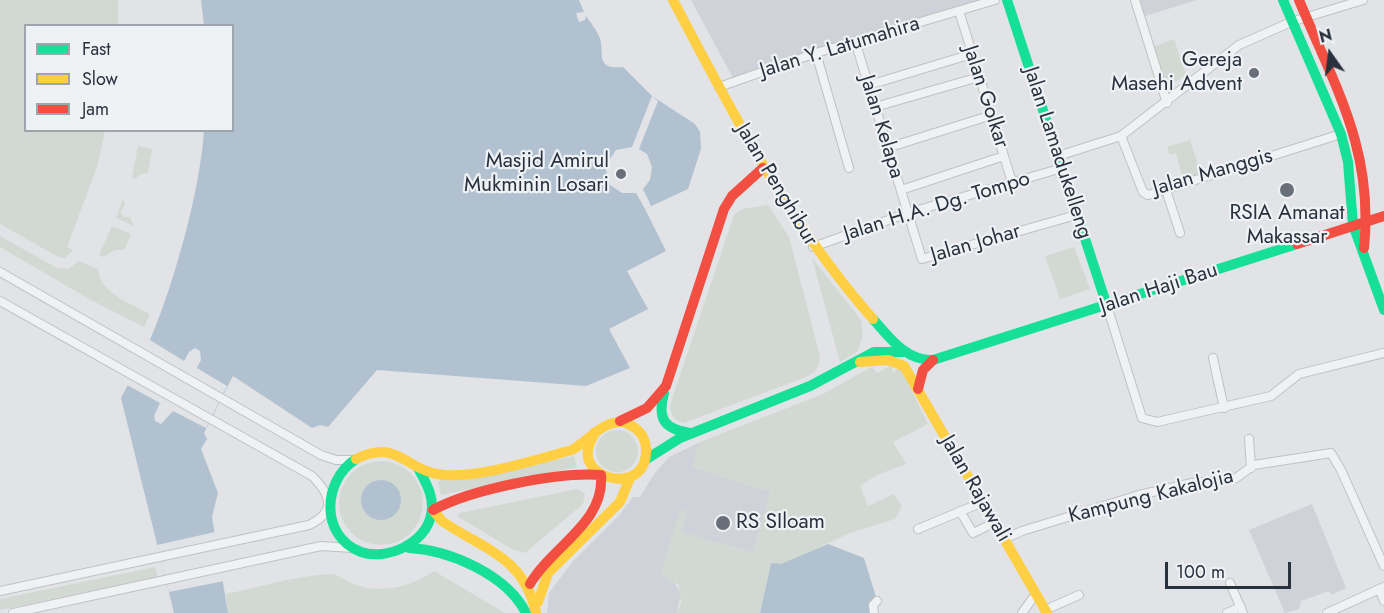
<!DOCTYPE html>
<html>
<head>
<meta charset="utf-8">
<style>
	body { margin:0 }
	#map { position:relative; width:1384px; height:613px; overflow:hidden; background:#e1e3e6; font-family:Jost,sans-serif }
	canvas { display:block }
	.legend { position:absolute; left:24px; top:24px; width:210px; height:108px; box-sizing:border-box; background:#eef2f5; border:2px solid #9fa5ac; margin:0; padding:8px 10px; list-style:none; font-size:18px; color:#29313e }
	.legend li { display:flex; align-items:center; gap:12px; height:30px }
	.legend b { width:30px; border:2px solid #9fa5ac }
	.north { position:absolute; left:1300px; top:24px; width:60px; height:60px; -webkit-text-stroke:4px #eef2f5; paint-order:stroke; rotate:346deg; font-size:16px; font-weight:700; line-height:24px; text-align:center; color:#29313e }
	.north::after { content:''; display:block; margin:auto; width:21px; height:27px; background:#29313e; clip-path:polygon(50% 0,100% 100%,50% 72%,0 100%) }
	.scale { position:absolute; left:1165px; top:562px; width:126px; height:27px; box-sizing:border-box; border:3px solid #29313e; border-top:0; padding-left:8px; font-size:18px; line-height:21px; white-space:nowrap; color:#29313e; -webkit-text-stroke:4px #eef2f5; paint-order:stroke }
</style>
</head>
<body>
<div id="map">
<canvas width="1384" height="613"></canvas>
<ul class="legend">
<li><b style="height:8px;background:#16e098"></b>Fast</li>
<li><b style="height:8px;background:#ffcf43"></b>Slow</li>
<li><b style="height:8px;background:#f24e42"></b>Jam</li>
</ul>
<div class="north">N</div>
<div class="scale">100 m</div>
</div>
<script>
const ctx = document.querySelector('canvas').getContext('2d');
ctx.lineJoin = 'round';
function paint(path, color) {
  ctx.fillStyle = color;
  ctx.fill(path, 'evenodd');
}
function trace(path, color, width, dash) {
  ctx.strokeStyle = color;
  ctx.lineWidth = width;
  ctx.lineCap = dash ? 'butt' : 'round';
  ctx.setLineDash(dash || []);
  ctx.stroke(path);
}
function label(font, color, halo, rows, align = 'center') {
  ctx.font = font + ' Jost,sans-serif';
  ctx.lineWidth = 4.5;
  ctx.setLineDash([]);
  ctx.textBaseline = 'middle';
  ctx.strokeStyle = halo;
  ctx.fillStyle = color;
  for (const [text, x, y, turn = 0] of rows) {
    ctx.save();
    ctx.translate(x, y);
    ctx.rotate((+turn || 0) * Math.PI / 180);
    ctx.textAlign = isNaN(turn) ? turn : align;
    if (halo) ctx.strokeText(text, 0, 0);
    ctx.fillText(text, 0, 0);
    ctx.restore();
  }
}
const built = new Path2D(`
	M691,0h292l-250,78z
	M1140,0h57l-52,16z
	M700,442l-7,25 78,25 -18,61 -73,-21 6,-20 -6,-2 -6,72 7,10 -4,21h-130l2,-20 24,-32 48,-48 12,-16h7l14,-23 15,-17z
	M1312,504l34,84 -15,7 -2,-4 -28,10 -2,8 -14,4 -36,-83z`);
const green = new Path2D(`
	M0,0h118v25l-92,1v104l79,1 -8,36 -30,80 6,3 -8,8 -7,-1 -58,-33z
	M1174,39l12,35 -18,13 -15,-40z
	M1190,140l11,34 -18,6 -7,-27 -6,2 -3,-8z
	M138,146l14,3 -4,24 -8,1 -5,5 -3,-1z
	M123,199l2,6 -5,7 4,5h6l4,9 -18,-8z
	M768,205l21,32 31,119c0,10 -4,17 -14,21l-122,46c-10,-2 -13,-8 -14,-18l64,-190 8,-6z
	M112,226l19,8 -7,16h-9l-12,7 -4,-2z
	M0,236l57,32 11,1 11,-8 19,8c2,25 33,34 52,45l-6,13 -55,-28 -89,-52z
	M1074,247l16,42 -30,10 -15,-43z
	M812,258l49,62 2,15 -6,17 -17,10z
	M891,365l2,8 7,-6 28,57 -35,18 13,22 -29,11 -17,11 8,20 26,-12 8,12 -7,13 -45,14 -69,32 -10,-2 -11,50h-83l4,-10 -2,-18 -19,-10 20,-65 7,2 -6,20 72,21 18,-61 -79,-25 8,-25 123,-48 49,-27 5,6z
	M596 451a21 21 0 1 1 42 0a21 21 0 1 1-42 0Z
	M574,456l3,11 -136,28 -3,-13 3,-2 52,-7z
	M339 503a42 42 0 1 1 84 0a42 42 0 1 1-84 0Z
	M577,489l8,5 -2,10 -58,49 -13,-4 -55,-33 3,-3z
	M155,567l3,10 -158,33v-11z
	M434,571l71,42h-277l-2,-19c34,-7 69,-18 104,-20 8,0 14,6 21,9 28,12 60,4 83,-12z`);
const water = new Path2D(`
	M201,0h378l5,12 -8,1 3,9 6,-2 1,-4c4,6 10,13 13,20 7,16 -6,34 24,31l29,29 43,28 5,8 1,17 -13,40 -43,20 21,42 -39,20 21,38 -39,20 21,39 -44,18 -209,-16 -49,57 -8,-2 -8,3 -79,-52 -29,57 3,6 -6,10 17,44 -6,24 16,96h-54l-53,-215c10,-19 21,-38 29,-58 24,-56 50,-149 54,-209l28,-1v-104l-28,-1z
	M361 500a20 20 0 1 1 40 0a20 20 0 1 1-40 0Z
	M828,544l36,14 12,39 -4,8 1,8h-113l11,-50 10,1z`);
const pier = new Path2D(`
	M652,96l6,5 -19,48 8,5 5,13 -2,13 -7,9 8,17 -6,3 -9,-16h-14l-12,-8 -5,-19 11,-16 16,-3z
	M150,340l34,21 5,-9 6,-4 5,3 1,9 -4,8 30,18 -21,42 -33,-17 -12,13 -6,-3 -1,-5 6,-13 -33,-18z
	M215,532l9,49 -55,11 -12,-47z`);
const street = new Path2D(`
	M1135,0l32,103
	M959,11l53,171
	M855,41l67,218 154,-44
	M816,53l33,115
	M869,85l103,-31
	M719,87l97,-34 179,-53
	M875,107l104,-30
	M1121,136l22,56 5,3 193,-61
	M887,148l105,-33
	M1058,156l63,-20 118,-91 52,-23 72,-22
	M901,190l103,-34
	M1166,190l14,43
	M813,247l95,-34 154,-45
	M0,272l321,183 15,5h16
	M0,301l312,175c20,20 24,36 -3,49l-309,66
	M1107,306l35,112 15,4 114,-26 28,-22 85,-21
	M1213,358l11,50
	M1249,439l2,29
	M960,511l13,22 21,-10
	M918,529l65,-27
	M1004,539l18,-8 117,-36 53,-12 44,-5 18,-13 77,-12 10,17 43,96
	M1230,583l13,30
	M1379,589l5,12
	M1045,610l34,-15
	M13,613l308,-67 31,2
	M874,613l-1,-8 4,-4
	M1022,613l13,-18
	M1227,613l14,-6
	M1327,613l57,-26`);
const fast = new Path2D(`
	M1007,0l100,306
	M1283,0l58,134 7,28 5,63 31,85
	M873,319c17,19 33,42 60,41l364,-116
	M664,393c-7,26 0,36 26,40
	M356,459c-33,21 -37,77 5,93 26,9 65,-9 70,-37 4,-18 -5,-32 -13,-47
	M645,460l35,-22 130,-52 64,-34h30
	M409,548c41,2 98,27 117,65`);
const slow = new Path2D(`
	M673,0c59,112 116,224 200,319
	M860,362l28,-2 16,6 143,247
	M356,459c42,-20 47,9 81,15 35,7 100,-15 135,-24 18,-10 29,-29 51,-28 12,4 22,12 23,26 3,47 -64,34 -58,1 1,-5 5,-12 7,-17
	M433,510l9,11c42,29 81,35 94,91
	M538,602l10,-29 72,-71 10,-24`);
const jam = new Path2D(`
	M1299,0c36,87 75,150 65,248
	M1297,244l87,-28
	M918,389l5,-19 10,-10
	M620,421l27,-13 19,-22 58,-177 8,-13 31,-28
	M433,510c39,-21 124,-38 168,-35 4,48 -49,71 -71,109`);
const markers = [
	[1254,73,6,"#696f79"],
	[621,174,6,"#696f79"],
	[1287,190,8,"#696f79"],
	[723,523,8,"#696f79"]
];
const streetNames = [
	["Jalan Y. Latumahira",840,48,-17],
	["Jalan Golkar",985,97,72],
	["Jalan Kelapa",881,127,73],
	["Jalan Lamadukelleng",1057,153,72],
	["Jalan Manggis",1213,173,-16],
	["Jalan Penghibur",776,185,59],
	["Jalan H.A. Dg. Tompo",937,207,-17],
	["Jalan Johar",976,244,-16],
	["Jalan Haji Bau",1159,289,-18],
	["Jalan Rajawali",975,489,60],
	["Kampung Kakalojia",1151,497,-14]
];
const poiNames = [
	["Gereja",1242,61],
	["Masehi Advent",1242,85],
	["Masjid Amirul",609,162],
	["Mukminin Losari",609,186],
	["RSIA Amanat",1287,214,"center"],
	["Makassar",1287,238,"center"],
	["RS SIloam",736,523,"left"]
];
paint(built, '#cfd3d9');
paint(green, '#d2d9d2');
paint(water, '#b1c1d0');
paint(pier, '#e1e3e6');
trace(street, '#bfc1c4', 10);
trace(street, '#f0f1f3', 8);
trace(fast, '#16e098', 10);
trace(slow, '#ffcf43', 10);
trace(jam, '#f24e42', 10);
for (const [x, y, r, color] of markers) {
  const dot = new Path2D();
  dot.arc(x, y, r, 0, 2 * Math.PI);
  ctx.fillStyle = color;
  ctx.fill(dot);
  trace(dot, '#eef2f5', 2);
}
label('21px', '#29313e', '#eef2f5', streetNames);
label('21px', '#29313e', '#eef2f5', poiNames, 'right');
</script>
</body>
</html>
